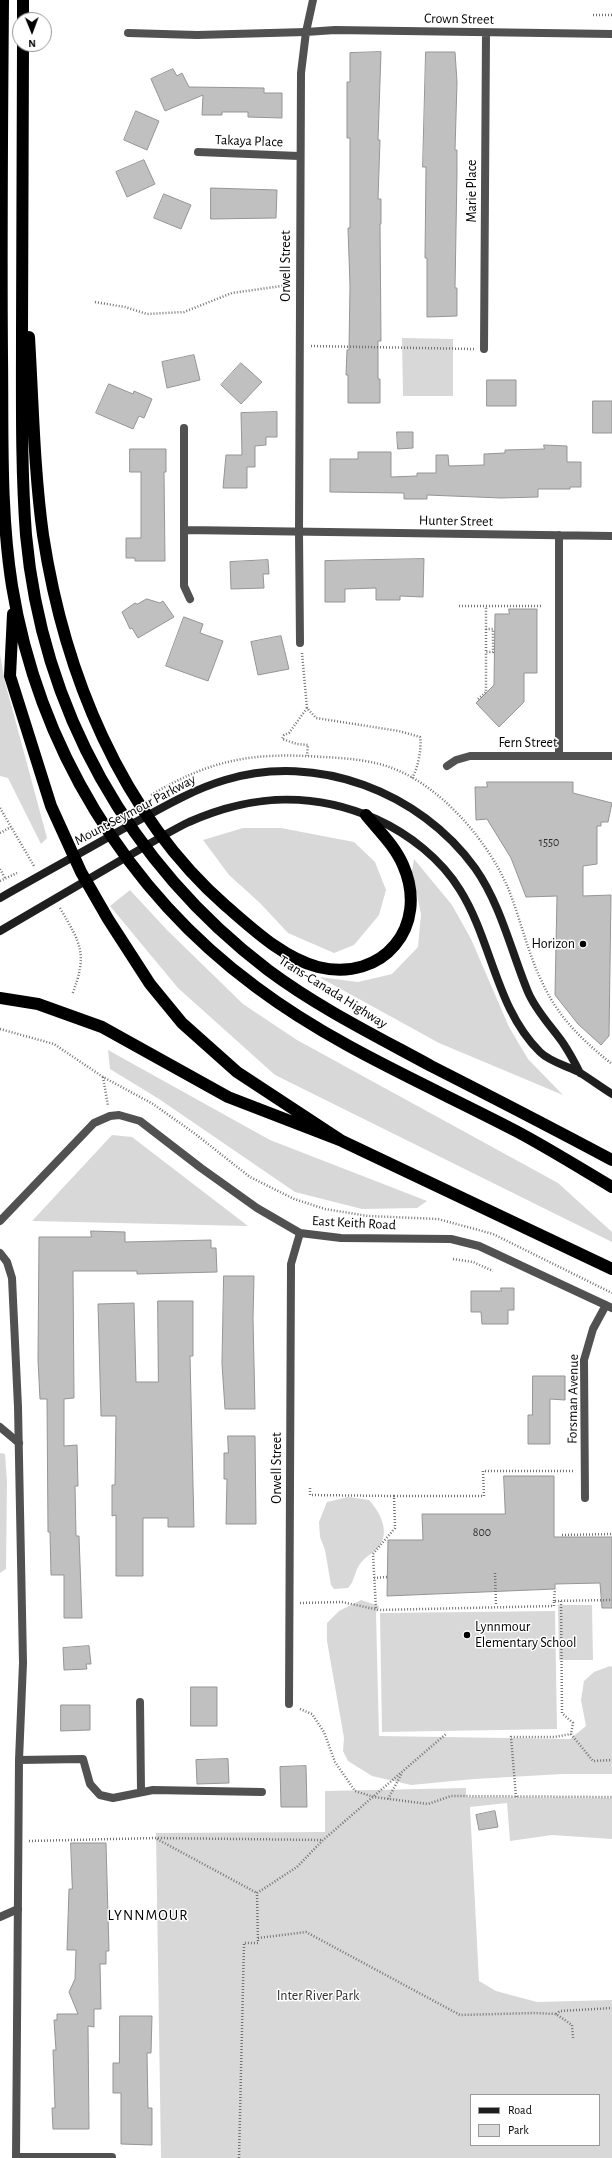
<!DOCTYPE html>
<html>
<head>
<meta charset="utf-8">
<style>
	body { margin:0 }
	#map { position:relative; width:612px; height:2158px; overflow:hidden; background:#fff; font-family:"Alegreya Sans",sans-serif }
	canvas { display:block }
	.legend { position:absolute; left:470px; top:2094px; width:130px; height:52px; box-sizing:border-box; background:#fff; border:1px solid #999; margin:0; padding:5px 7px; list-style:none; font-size:12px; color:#000 }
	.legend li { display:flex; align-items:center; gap:8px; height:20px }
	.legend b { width:20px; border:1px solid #999 }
	.north { position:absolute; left:12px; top:12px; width:40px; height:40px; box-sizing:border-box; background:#fff; border:1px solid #999; border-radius:50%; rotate:179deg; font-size:11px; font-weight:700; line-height:16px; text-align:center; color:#000 }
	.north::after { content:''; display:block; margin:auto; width:14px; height:18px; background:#000; clip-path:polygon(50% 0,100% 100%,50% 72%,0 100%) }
</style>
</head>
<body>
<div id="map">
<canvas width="612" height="2158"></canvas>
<ul class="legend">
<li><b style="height:5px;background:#1e1e1e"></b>Road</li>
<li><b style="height:11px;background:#d8d8d8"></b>Park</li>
</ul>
<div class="north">N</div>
</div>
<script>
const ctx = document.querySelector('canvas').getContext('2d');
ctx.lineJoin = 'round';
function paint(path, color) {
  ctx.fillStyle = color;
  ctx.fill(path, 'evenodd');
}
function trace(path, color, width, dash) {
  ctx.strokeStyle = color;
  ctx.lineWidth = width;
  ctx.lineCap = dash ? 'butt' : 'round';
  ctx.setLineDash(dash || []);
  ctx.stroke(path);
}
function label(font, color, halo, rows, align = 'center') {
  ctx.font = font + ' "Alegreya Sans",sans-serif';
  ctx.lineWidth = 3;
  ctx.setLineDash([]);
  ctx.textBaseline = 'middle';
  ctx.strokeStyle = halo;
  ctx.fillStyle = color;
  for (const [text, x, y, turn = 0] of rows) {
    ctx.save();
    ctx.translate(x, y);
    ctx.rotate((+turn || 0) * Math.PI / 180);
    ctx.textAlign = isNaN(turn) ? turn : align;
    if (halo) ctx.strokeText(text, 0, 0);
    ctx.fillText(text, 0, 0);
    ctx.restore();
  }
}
const green = new Path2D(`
	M402,338l51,1v57h-50z
	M0,654l5,28 42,156 -6,6 -33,-66 -8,-2z
	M243,828h38l73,14 21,20 11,28 -7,25 -25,30 -20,8 -46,-20 -28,-30 -31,-28 -26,-35z
	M414,859l38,46 19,34 38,88 19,32 35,36 -124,-52 -120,-66 39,5 34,-8 26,-27 3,-33 -9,-43z
	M130,890l37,40 76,74 54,36 261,143 54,49v10l-337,-167 -97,-87 -68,-82z
	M108,1050l162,90 157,61 -10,7 -55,1 -67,-17 -136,-93 -49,-30z
	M112,1135l20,2 116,89 -216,-5z
	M0,1453l5,1 2,28 -1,87 -6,4z
	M348,1497l21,3c10,11 21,30 11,45 -4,7 -15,11 -20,19 -6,8 -5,17 -12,24l-14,1 -3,-4 -6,-35 -5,-13 -1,-15 8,-20z
	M361,1600l18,6 -3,7 3,123 191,3 16,-13 -5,-26 3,-19 10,-9 16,-6 2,1v107h-49l-89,5 -63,6 -39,-9 -24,-15 -5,-10 1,-13 -17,-97v-18l12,-12z
	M558,1605h34l1,55h-34z
	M555,1611l2,118 -175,3 -2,-119z
	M466,1788v9l146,1v41l-60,-4 -42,6 -3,-38 -37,4 9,174 17,10 41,11 75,-2v158h-451l-5,-325 169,-1v-41zM471,2095h128v50h-128z`);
const building = new Path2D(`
	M381,52l-3,88h2l-2,59h3v25h-1l1,117h-3v38h2v24h-32v-28h-2l1,-25h2l1,-64 -2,-58h2v-90h-3v-56h3v-29z
	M426,52h29l2,30 -2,68h2v22l-2,116h2v28l-30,1v-59h-2l1,-91h-3z
	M173,69l4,7 5,-3 7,14 75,1v5h18v25l-34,-1v-5h-26v3h-20l1,-20 -38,16 -14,-32z
	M136,111l23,10 -12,29 -23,-10z
	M144,160l11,24 -28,13 -11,-25z
	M211,188l66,2 -1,28 -65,1z
	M164,194l27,11 -10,24 -27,-11z
	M194,355l6,25 -33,8 -5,-26z
	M241,363l21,19 -21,22 -20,-19z
	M487,380h29v26h-29z
	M109,384l24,10 1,-3 18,8 -8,19 -5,-2 -6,13 -37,-16z
	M593,401h19v32h-19z
	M277,412v25h-11v8l-11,1v21h-8v21h-24l3,-33h16l-1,-42z
	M397,432h16v16l-15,1z
	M544,445l23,1v16h14v25h-11v2h-32v8l-37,1 -74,-3v4h-23v-6l-74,-1v-33h28v-7h33v25l26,-1v-3h19v-18h12l1,11 35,-1v-11l21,-1v-3l39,-1z
	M130,449h36v23h-2l1,89h-30v-3h-9v-20h15v-66h-11z
	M424,559l-1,38 -23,-1v4h-24v-12l-31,1v13h-20v-41z
	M268,560l1,14h-6l1,14 -33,1 -1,-27z
	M147,599l13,4 3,-2 11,16 -36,21 -6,-10 -2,1 -8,-17 13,-9 2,1z
	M509,609h28v64h-13v29l-25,25 -23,-24 18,-18 1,-71h14z
	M184,617l19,7 -3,9 23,8 -15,40 -42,-15z
	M281,636l8,33 -31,6 -7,-33z
	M487,782h86v11l39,10 -4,19h-7v4h-4v38l-14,2v30l28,-1 -2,141 -8,9 -23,-21 -23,-29 2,-99 -31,1 -15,-39 -24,-39 -11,1 -1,-33h12z
	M91,1231l34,1v10l86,-2v8h5l1,24 -80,2v-3h-64l1,127 -10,1v47l13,-1 1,41h-3l1,50h3l3,82h-18v-43h-13l-1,-43h-2l-1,-133h-7l-2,-39 1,-123h52z
	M224,1276h30l-1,42 2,91h-30l-3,-45z
	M501,1288h13v22h-6v14h-26l-1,-12h-10v-21h30z
	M158,1301h35v55h-3l4,171h-26v-9h-25v58h-27v-61l-4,1v-31h3l1,-69h-15l-3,-112 36,-1 2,79h22z
	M533,1376h32v24l-15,-1v45h-22v-29h4z
	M228,1436h27l1,88h-30l1,-45h-3v-26h4z
	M504,1476h50v61h58v71h-10l-2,-25 -45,1v5l-168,7 1,-56h35l-1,-26h83z
	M89,1646l2,18h-5l1,5 -23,1 -1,-22z
	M191,1687h26v39h-26z
	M61,1705h29v25l-29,1z
	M228,1759l1,24 -32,1 -1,-24z
	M306,1766l1,41h-26l-1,-40z
	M495,1811l3,16 -19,3 -3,-15z
	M71,1843h35l3,108h-3v13h-6l1,45h-7v18l-6,-1 1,103h-36l-1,-21h3l-2,-58h3l-2,-30h3v-6h21l-9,-22 6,-13 1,-29h-9l2,-61h3z
	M120,2016h32l-1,37h-4l1,55h4v37l-31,-1v-51h-8v-30h6z`);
const path = new Path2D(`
	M593,15h19
	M95,302l30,5 22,7 37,-2 48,-19 57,-8
	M311,346l163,3
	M459,606h84
	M486,629v23
	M302,653l5,55 9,10 83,13 21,6c2,10 -2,32 -8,41
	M478,699l8,-7v-40h7v-23h-7v-23
	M307,708l-18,25 -5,2 -2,4 15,5 11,1 -1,11
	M151,795c61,-36 102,-43 172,-38 22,1 48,3 69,11 49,18 96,73 116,120 13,32 20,67 36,98 15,32 40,56 68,78
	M0,808l34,58
	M0,833l11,-6
	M81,837l11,-7
	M0,869l5,9
	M0,881l17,-8
	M60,908c21,36 28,46 12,87
	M0,1029l54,15 49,33 50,27 41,29 56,44 44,22 31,10 43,7 70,3 55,15 119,59
	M103,1077l5,29
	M453,1259l20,3 20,9
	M310,1488v7l84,1 1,32 -22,26 3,55
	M394,1496h90l-1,-25h90
	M562,1535l50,-1
	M495,1573l1,33
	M374,1578l13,-1
	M554,1601l1,-12
	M561,1601l1,112 11,10 -2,11 22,27 19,-1
	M300,1603l42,-1 37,8 175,-4v-5l58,-1
	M300,1709l12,5 12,18 11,30 20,29 19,6 54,7 23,-8 161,1
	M516,1797l-5,-60h43l17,-3
	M388,1799l14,-26
	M157,1839l100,54
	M29,1841l127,-3 167,2
	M258,1938l48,-6 154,83 75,-2 21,1 16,11 1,13
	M556,2014l4,-3 52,-3
	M239,2158l5,-215h14l-1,-50 40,-26 26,-27 124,-107`);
const lane = new Path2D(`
	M128,33l69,2 109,-3
	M299,532l1,111
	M0,1427l19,16
	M0,1917l18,-8
	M16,2157h96`);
const street = new Path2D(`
	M306,32l29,-2 277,4
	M198,152l101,4
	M484,349l2,-316
	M184,428v158l6,13
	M185,530l427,6
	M299,532l2,-459 5,-41 7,-32
	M559,755v-220
	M447,766l9,-6 14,-4h142
	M0,1221l94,-98 16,-7 9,-1 21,6 61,47 56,40 43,25 41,5 110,1 28,7 133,62
	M0,1253l7,9 5,16 6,129 5,256 -4,97 -3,398
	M585,1498l-1,-138 9,-31 13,-24
	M140,1702l1,89
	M289,1704l2,-440 9,-31
	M19,1760l64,-1 7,25 10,11 13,3 40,-8 109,2`);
const secondary = new Path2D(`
	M0,898c40,-23 81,-45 121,-68 34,-18 67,-39 104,-50 92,-28 195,12 250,88 26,37 36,83 53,124 8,19 23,34 35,51 6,9 12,20 17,30
	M0,931c41,-24 82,-48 123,-72 22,-12 43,-26 66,-37 63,-28 124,-31 187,-3 33,15 65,40 84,71 32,51 36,119 80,162 10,10 27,14 39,20 11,7 22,15 33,22`);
const highway = new Path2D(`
	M3,0c-1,119 -2,237 -1,356 1,76 -2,154 10,230 26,160 114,305 244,401 80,60 172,98 260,144 32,17 64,37 96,56
	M23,20v-20
	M23,44c-1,96 -1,192 -1,288 0,68 -1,136 4,203 16,175 103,329 242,435 51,38 108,66 163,96 61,31 121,62 181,94
	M29,337c4,66 5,133 14,198 21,137 77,278 183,371 27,23 57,52 92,61 65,16 112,-41 85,-102 -8,-19 -24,-34 -37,-50
	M13,614l-3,62 41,130 30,66 27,47 42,65 32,39 55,49 105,69
	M0,998l38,6 64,23 126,70 114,44 270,128`);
const markers = [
	[583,944,4,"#000"],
	[467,1635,4,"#000"]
];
const numberNames = [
	["1550",549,842],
	["800",482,1532]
];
const streetNames = [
	["Crown Street",459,19,1],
	["Takaya Place",249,141,2],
	["Marie Place",472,191,-90],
	["Orwell Street",286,266,-90],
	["Hunter Street",456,521,1],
	["Fern Street",528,743],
	["Mount Seymour Parkway",135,810,-28],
	["Trans-Canada Highway",333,992,32],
	["East Keith Road",354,1223,3],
	["Forsman Avenue",573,1399,-89],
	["Orwell Street",277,1468,-90]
];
const poiNames = [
	["Horizon",575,944],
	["Lynnmour",475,1627,"left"],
	["Elementary School",475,1643,"left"]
];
const parkNames = [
	["Inter River Park",318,1996]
];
const neighbourhoodNames = [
	["LYNNMOUR",148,1915]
];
paint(green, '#d8d8d8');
paint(building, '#c0c0c0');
trace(building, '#959595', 1);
trace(path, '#737373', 2.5, [1, 2]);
trace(lane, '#515151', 8);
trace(street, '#515151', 8);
trace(secondary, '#1e1e1e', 8);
trace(highway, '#000', 12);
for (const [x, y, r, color] of markers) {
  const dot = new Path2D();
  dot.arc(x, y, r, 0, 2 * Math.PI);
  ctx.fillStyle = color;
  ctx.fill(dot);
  trace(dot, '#fff', 1.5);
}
label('12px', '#303030', null, numberNames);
label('14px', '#000', '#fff', streetNames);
label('14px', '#000', '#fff', poiNames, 'right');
label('14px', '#2f2f2f', '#fff', parkNames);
ctx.letterSpacing = '1px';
label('15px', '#000', '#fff', neighbourhoodNames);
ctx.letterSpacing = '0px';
</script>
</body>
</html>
